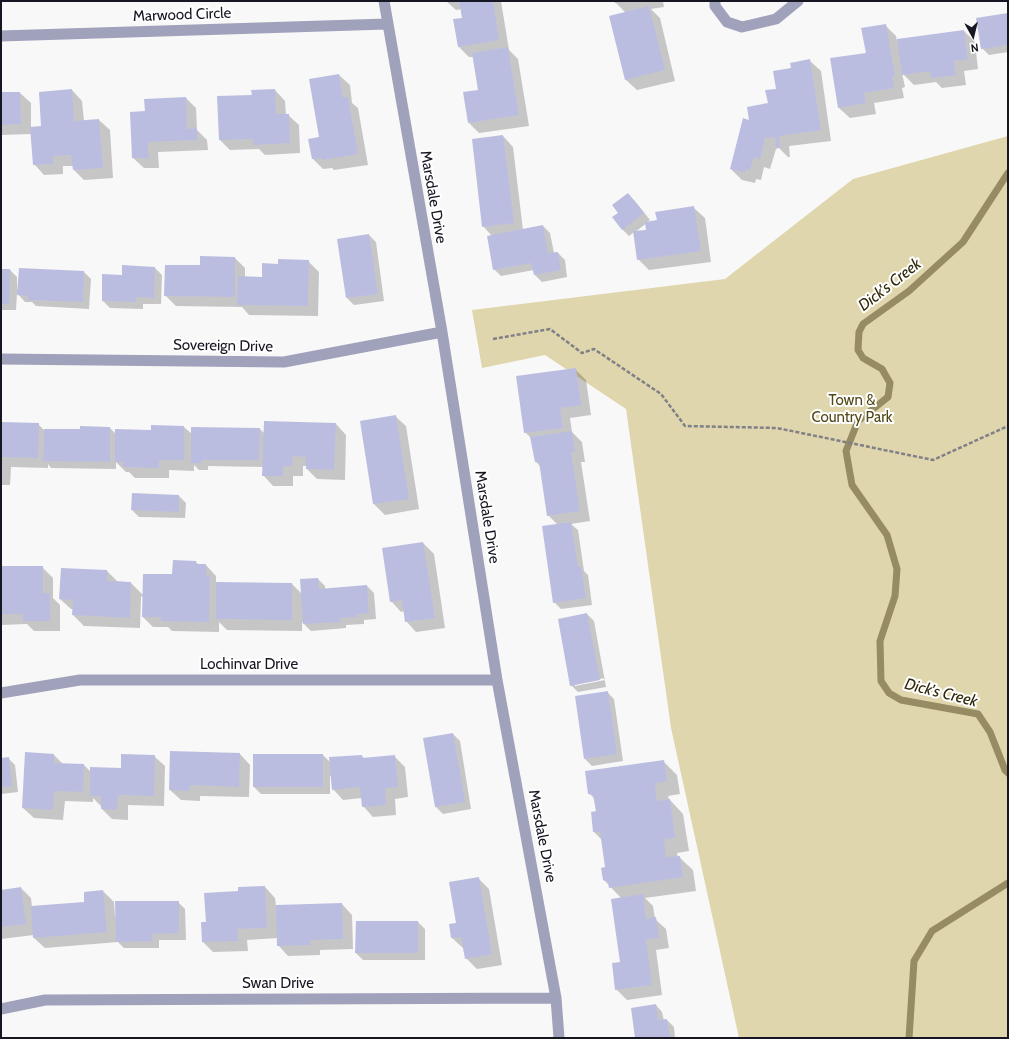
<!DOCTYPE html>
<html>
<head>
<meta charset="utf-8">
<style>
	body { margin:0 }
	#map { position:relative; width:1009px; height:1039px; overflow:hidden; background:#f8f8f8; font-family:Cabin,sans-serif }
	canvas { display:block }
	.frame { position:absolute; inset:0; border:2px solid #171723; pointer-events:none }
	.north { position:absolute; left:953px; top:16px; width:40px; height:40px; -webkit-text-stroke:3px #fff; paint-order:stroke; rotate:172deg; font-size:11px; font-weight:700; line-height:16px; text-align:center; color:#171723 }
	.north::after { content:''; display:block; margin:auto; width:14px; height:18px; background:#171723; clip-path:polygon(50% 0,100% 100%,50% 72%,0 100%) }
</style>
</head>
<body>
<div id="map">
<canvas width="1009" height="1039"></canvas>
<div class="frame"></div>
<div class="north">N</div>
</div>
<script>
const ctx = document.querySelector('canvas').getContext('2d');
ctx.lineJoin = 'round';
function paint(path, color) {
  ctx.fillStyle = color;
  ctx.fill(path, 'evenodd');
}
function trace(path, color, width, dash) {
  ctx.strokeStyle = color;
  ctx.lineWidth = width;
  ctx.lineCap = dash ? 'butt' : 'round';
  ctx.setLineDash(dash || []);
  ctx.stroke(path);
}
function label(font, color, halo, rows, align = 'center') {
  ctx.font = font + ' Cabin,sans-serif';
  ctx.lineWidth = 4;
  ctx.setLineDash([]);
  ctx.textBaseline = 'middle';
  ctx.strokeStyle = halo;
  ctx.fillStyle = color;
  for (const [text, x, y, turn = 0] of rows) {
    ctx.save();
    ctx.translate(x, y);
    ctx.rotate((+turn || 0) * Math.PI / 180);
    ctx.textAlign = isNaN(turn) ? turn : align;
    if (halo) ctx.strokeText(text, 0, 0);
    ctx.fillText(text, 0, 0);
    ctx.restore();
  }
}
const green = new Path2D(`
	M1008,136v902h-269l-68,-310 -45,-319 -81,-54 -63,13 -10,-58 253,-31 128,-100z`);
const shadow = new Path2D(`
	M446,1h55l8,49 9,9 11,67 -50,7 -10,-10 10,-32 -5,-34h-5l-10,-10 4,-28 -1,-10 -6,1z
	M615,1h48l1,6 -13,2 9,9 15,63 -38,9 -11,-10v-67l-10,-10z
	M1008,14v38l-19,3 -7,-7z
	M885,25l11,11 1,5 67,-10 11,11 3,27 -14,2 2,14 -24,3 -6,-6 -22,3 -12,-12 3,14 -3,1 2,10 -30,5 2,11 -26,4 -11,-10 28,-54z
	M810,61l11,10 10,70 -42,5 1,11h-2l-9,-9 -3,1 -6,20 -6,-2 -3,13 -5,-1 -1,4 -13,-3 -11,-11 19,-48 19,-17 8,-15 15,-20z
	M339,75l11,10 2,18 6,5 10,57 -34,5 -2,-2 -9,1 -10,-10 7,-21z
	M72,90l10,11 2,20 15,-1 11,10 3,48 -29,2 -10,-10 -1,-4h-10v8l-19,1 -10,-11 -3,-30 -30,1v-42h19l11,10v25l12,-1z
	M275,90l10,11 1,14h2l11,10 1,28 -35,2 -6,-6 -29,1 -10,-10z
	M186,98l10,10 1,22 10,10 1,10 -50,2 1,16h-15l-11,-10 13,-46z
	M503,136l10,11 10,83 20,-4 7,7 4,20h4l7,7 2,17 -25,5 -7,-7 -1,-5 -33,6 -7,-7 -2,-33 -9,-10z
	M628,194l7,7 15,19 -3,2 11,-1 36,-13 11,10 6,44 -62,8 -11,-11 -4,-27 -5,4 -7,-7 -2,-16zM647,223l1,7 -13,2z
	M369,235l7,7 8,59 -30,4 -7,-7 -8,-58z
	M235,258l10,10v10h18l16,-13 29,-4 11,11 -1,44 -69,-1 -7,-8 -66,-1 -11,-11 36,-29z
	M155,268l7,7 -1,29h-18v5l-33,-1 -7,-7 20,-25z
	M1,270h9l7,7v12h2l65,-17 7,7 -2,30 -53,-3 -4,-4h-7l-8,-9 -1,17h-15z
	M575,369l11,11 5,35 -21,3 2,14 10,10 3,20h-4l9,59 -19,3 7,6 6,41 4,4 4,30 -31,4 -7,-7 4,-77 -10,-10 -7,-48 -5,-5 -4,-23 -7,-7z
	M395,416l11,10 13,83 -34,6 -11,-11 -13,-83z
	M1,423l37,1 6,6h37l29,-2 6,6 36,-3v-5l32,1 8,7 68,-5 5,5 71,-10 10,11 -1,45 -28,-1 -10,-10v-3h-4v10h-10v10h-20l-10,-11v-8l-55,-1v4h-9l-5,-5v6l-25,-1v8h-34l-6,-6h-3l-10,-10v7l-65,-1 -3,-4v4l-37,-1 -1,18h-9z
	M179,496l7,7 -1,15 -46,-1 -7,-7z
	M423,543l11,11 11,74 -29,4 -10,-11 -2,-10 -3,1 -10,-11z
	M196,562l3,3h7l10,11v6l1,1 75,1 10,10 16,-15 7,7v4l42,-4 7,7 2,26 -12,1v4l-18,1v3l-35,3 -9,-9v9l-75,-1 -8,-8v10l-47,-1 -4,-4h-15l-10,-10v-20l-2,-1 -1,32 -56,-2 -11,-11 1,-6h-3l-11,-10 47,-28 10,10 14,2 12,12z
	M1,567h41l11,11v20l7,7v26h-26l-7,-7 -26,1z
	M587,614l7,7 12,66 -28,5 -7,-7zM605,678v2l-30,6v-2z
	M607,692l7,7 9,62 -31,5 -7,-7z
	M453,734l7,7 11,68 -28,5 -7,-7z
	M240,754l10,11 -1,32 -49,-1v5l-19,-1 -11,-10z
	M54,755l9,9 21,1 7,7 31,-3 32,-13 11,10 -1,40 -36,-1v15l-16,-1 -10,-10v-2l-9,-9v4l-28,-1 -2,19 -29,-2 -11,-10z
	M323,755l7,7 32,-6 3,3 29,-3 11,11 3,30 -13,2 1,16 -23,2 -10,-11 -1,-8 -19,2 -10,-11 -2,-13h-1v18h-69l-7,-7z
	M8,758l7,7 3,27 -17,2v-35z
	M663,761l14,14 3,19 -12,2 1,4h1l13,14 6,37 -12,2 1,4h1l14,13 3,21 -51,7 8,8 2,13 11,10 3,19 -13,2 6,45 -35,5 -11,-11 5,-26v-65l-17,-18 2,-12 -4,-28 -8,-8 -2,-19 5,-1 -2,-13 -6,-6z
	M478,878l11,11 13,76 -25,4 -11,-11 -1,-10h-2l-11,-10 5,-14z
	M265,887l10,11 1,8 66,-2 10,11 1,34 -33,1v5l-32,1 -10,-11v-7l-31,2 1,11 -35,1 -10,-10 4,-19 33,-31z
	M21,888l10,10 1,9 54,-4 17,-12 11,11 1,14 63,-14 7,7 1,31h-27v8h-35l-6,-6 -73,6 -11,-10v-3l-33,4v-48z
	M418,922l7,7v31h-62l-7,-7z
	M656,1005l6,7 2,9 3,-1 7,7 1,11h-39z`);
const stream = new Path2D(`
	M1008,173l-45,69 -54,49 -46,33 -4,8 -1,18 5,8 19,11 8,14 -2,14 -30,24 -12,30 6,34 35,50 10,34 -2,27 -15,45 1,40 8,12 12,7 77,14 12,18 15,38 3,3
	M909,1038l5,-77 18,-30 76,-48`);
const building = new Path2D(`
	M459,1h34l6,39 -41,7 -5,-28 9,-1z
	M614,1h10v1l-9,1z
	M649,6l16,64 -40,10 -16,-64z
	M1008,13v35h-1v-3l-26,4 -5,-31z
	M886,24l9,52 -3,1 2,11 -30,5 2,10 -28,5 -8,-50 36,-5 -5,-25z
	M964,30l4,29 -14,2 2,14 -25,3 -1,-7 -28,4 -5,-36z
	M508,47l11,68 -51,8 -5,-31 15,-2 -6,-37z
	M810,59l11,71 -42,6 1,11h-4l-1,-10 -10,1 -5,21 -6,-2 -4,13 -4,-1 -1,4 -15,-4 13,-51 6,2 -2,-13 21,-4 -3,-13 11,-1 -3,-18 18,-3 -1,-5z
	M339,74l4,24 5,-1 10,57 -36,6v-2l-10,1 -4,-20 11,-2 -10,-58z
	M72,89l2,32 25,-2 4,49 -30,2 -2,-15 -18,1v8l-20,1 -3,-38 11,-1 -2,-34z
	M275,89l1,25h13l1,29 -37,2v-6l-34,1 -2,-44 35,-1 -1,-5z
	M1,92h19l1,32 -20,1z
	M186,97l1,32 10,-1v12l-49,2 1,16h-17l-2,-46 15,-1 -1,-12z
	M503,135l11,88 -32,4 -10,-88z
	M628,193l16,20 -22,17 -10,-13 6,-4 -6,-8z
	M694,206l7,45 -64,9 -4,-29 13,-1 -1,-8 12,-2 -2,-8z
	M543,225l5,28 10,-1 3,18 -27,5 -3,-12 -38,7 -6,-34z
	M369,234l9,60 -32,4 -9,-59z
	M200,256l35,1v40l-71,-1 1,-31h35z
	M278,259l31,1 -1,46 -71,-1 1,-29 24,1v-14l16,1z
	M122,265l33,2 -1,31 -17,-1 -1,5 -34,-1v-27l20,1z
	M19,268l65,3 -1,31 -55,-2v-4l-11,-1z
	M1,269h9l-1,35h-8z
	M576,368l5,37 -21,3 3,20 -39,5 -8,-57z
	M396,415l13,84 -36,5 -13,-83z
	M264,421l72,2 -2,47 -28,-1v-12l-13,-1 -1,10h-9v10h-21z
	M1,422l38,1 -1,35 -37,-1z
	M151,425l33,1v34h-25v8l-36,-1v-5h-8v-33l36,1z
	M80,426l30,1v35l-67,-1 1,-32h36z
	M191,427l69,1 -1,32h-57l-1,3h-10z
	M572,431l3,21h-4l9,59 -33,5 -8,-54h-4l-5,-25z
	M132,493l47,2v17l-48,-2z
	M571,522l7,45h3l5,31 -33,5 -11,-77z
	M423,542l12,76 -30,4 -3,-22 -12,2 -8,-54z
	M173,560l23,1v3h10v11h4l-1,47 -48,-1v-4h-19l1,-43h29z
	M1,566h42v27h7v28h-27v-7h-22z
	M61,568l46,2v11l24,1 -1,36 -58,-3 1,-15 -14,-1z
	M318,578l1,11 48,-4 2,28 -12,1 1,3 -18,1v4l-37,2 -3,-45z
	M216,582l76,1v37l-76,-1z
	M587,613l13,67 -30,6 -12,-67z
	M608,691l9,63 -33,5 -9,-63z
	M453,733l12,69 -30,5 -12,-69z
	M170,751l70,2 -1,34 -49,-2 -1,6 -20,-1z
	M25,752l29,2v9l30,1 -1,28 -29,-1 -1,19 -31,-2z
	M121,754l34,1 -1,41 -36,-1 -1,15 -16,-1v-13h-11v-29l31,1z
	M253,754h70v33h-70z
	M362,755v3l33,-3 3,32 -13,1 1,17 -24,2 -2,-20 -28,3 -3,-33z
	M9,757l3,29 -11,1v-29z
	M664,760l3,21 -12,2 2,18 13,-2 5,39 -11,1 2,18 14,-1 3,21 -74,11 -1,-6 -5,-2 -2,-12 4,-1 -5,-35h-7l-2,-20 5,-1 -3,-16 -5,-1 -3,-23z
	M479,877l13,77 -27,5 -4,-22 -10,1 -2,-14 7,-1 -7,-41z
	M265,886l2,42 -30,1 1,12 -36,1 -1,-20h5l-2,-29 34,-2v-4z
	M21,887l5,37 -25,3v-37z
	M103,890l4,42 -74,6 -2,-32 53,-4v-10z
	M643,894l3,25 10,-2 3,21 -13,1 6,46 -37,5 -3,-27 8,-1 -9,-63z
	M115,901h64v32l-27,1 1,7 -37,1z
	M342,903l1,36 -33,1v5l-33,1 -1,-41z
	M356,921h62v32h-63z
	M656,1004l2,16 9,-1 3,19h-35l-4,-30z`);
const path = new Path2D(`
	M493,339l57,-10 32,24 12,-4 67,45 24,32 92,2 156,32 75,-34`);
const minor = new Path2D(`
	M384,1l58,331 55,348 59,318 3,40
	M715,1v5l12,16 15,5 34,-8 22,-18
	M1,36l386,-12
	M1,359l283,3 158,-30
	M1,693l79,-13h417
	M1,1009l44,-9 511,-2`);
const streetNames = [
	["Marwood Circle",182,15,-2],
	["Marsdale Drive",433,197,80],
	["Sovereign Drive",223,346,1],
	["Marsdale Drive",487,517,81],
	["Lochinvar Drive",249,665],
	["Marsdale Drive",542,836,79],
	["Swan Drive",278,984]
];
const parkNames = [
	["Town &",852,401],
	["Country Park",852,418]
];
const waterNames = [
	["Dick's Creek",890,285,-38],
	["Dick's Creek",941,693,14]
];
paint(green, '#e0d6ad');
paint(shadow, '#0003');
trace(stream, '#968b63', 7);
paint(building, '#bbbde0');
trace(path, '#808087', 2.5, [4, 2]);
trace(minor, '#a0a1bb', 11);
label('15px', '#171723', '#fff', streetNames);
label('15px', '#514615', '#fff', parkNames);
label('italic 16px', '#30290c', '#fff', waterNames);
</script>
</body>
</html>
